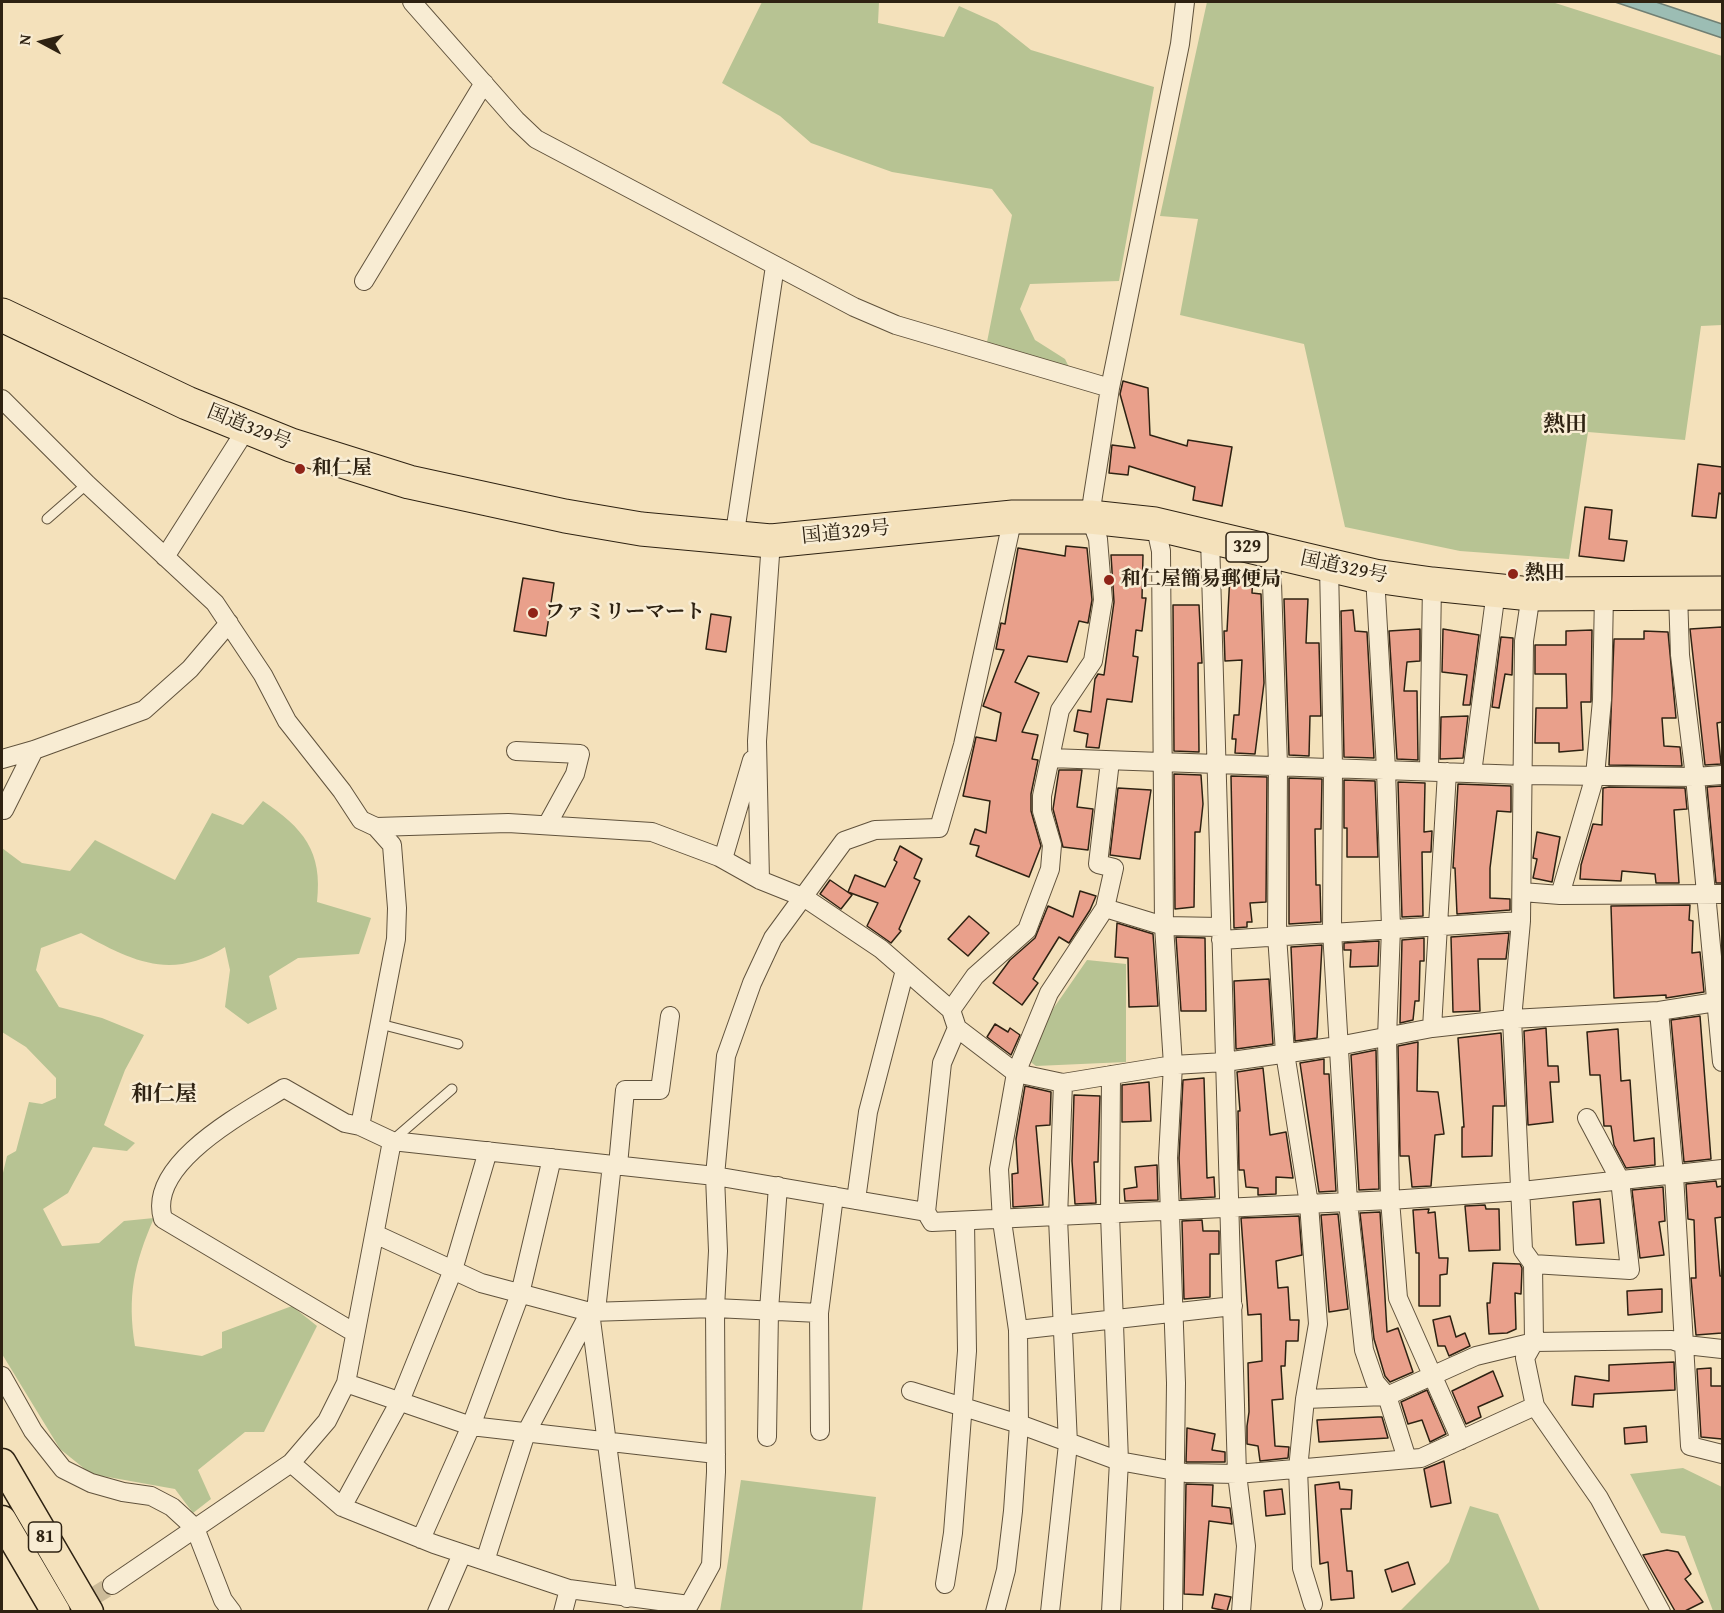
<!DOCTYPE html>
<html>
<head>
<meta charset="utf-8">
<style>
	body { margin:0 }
	#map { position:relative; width:1724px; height:1613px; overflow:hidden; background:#f4e1bb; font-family:"Gentium Book Plus",serif }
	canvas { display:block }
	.frame { position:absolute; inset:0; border:3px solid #2e2212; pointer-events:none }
	.north { position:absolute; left:12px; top:12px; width:60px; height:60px; -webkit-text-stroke:4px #f8ecd3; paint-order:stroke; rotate:277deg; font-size:16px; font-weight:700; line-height:24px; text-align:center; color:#2e2212 }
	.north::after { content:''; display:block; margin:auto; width:21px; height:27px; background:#2e2212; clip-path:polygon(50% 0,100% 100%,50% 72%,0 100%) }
</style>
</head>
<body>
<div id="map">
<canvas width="1724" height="1613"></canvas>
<div class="frame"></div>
<div class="north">N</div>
</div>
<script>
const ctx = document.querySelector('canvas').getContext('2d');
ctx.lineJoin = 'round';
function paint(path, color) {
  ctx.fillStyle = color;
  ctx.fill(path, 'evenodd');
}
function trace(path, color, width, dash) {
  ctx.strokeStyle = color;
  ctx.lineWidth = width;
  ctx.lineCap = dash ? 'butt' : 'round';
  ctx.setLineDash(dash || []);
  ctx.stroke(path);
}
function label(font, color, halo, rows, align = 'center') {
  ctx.font = font + ' "Gentium Book Plus","Noto Serif JP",serif';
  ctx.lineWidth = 5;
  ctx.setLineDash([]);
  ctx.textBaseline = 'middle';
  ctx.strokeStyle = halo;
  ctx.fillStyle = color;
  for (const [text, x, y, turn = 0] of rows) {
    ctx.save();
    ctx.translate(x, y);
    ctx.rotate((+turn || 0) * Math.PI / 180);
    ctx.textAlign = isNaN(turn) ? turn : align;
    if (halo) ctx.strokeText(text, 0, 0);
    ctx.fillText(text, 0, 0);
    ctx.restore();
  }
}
const green = new Path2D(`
	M762,2h117l-1,21 66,14 15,-31 38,17 34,27 123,37 -35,194 -89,3 -10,25 15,31 30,19 5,10 -83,-27 25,-127 -20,-26 -100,-17 -81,-29 -31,-27 -58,-33z
	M1207,2h345l170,54v269l-21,1 -16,114 -97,-8 -19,127 -109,-8 -115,-24 -41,-183 -124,-29 18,-96 -38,-3z
	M263,801c40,27 60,50 54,101l54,16 -12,36 -61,4 -29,18 8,33 -29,15 -23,-17 5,-37 -5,-23c-54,34 -93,14 -144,-14l-40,15 -5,22 23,37 43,11 42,17 -19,35 -21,55 31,18 -8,8 -34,-4 -25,46 -25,16 19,37 37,-3 25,-22 30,-3c-20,46 -27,78 -19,128l67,10 20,-8v-16l70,-26 25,20 -53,106h-19l-47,38 13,29 -18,14 -18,-24 -84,-15 -31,-25 -58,-95v-177l5,-21 9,-5 13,-49 13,2 14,-6v-20l-30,-31 -24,-15v-184l20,15 48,8 25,-31 80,40 37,-67 31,12z
	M1087,960l39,4v98l-90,4 -8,-6 25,-51z
	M1683,1468l39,19v124h-9l-28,-75 -24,-3 -31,-59z
	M741,1480l135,17 -14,114h-142z
	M1470,1506l28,8 42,97h-140l49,-49z`);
const water = new Path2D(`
	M1615,2h41l66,22v14z`);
const building = new Path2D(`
	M1123,381l25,7 2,47 37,11 1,-6 44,7 -10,59 -29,-6 2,-13 -66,-21 -1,9 -19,-2 3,-28 23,3 -15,-54z
	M1698,464l24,3v27l-3,-1 -3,25 -24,-2z
	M1585,507l27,3 -3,29 18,2 -3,20 -45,-5z
	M1066,546l21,2 5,52 -4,23 -9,-2 -12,41 -39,-6 -13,26 24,11 -17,39 16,3 -6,24 6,1 -7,34v17l10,35 -12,31 -53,-21 3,-10 -9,-2 5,-15 11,4 4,-32 -27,-5 13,-59 20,4 5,-28 -18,-7 21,-56 -8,-1 5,-26 4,1 13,-76 47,8z
	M1111,555h32l-1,43h4l-4,33 -6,-1 -3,26 5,1 -6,45 -25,-3 -8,49 -13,-1 2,-13 -14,-3 4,-21 13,2 4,-33 3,-5 6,1 10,-73z
	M1230,574l23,1 -1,18 9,1 3,89 -9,71 -20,-1 1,-14h-4l2,-24h5l3,-55 -17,1 -1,-30h3z
	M523,578l31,5 -8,53 -32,-5z
	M1284,599h24l-2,44h13l2,73h-11l-1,40 -20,-1z
	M1173,605h26l3,58h-4l1,89 -25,-1z
	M1353,610l2,21 12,1 7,126 -30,-1 -3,-146z
	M711,614l20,3 -5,35 -20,-3z
	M1722,627v95l-5,1 4,41 -16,1 -15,-136z
	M1420,629v32l-13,1 -3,29h13l1,69 -21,-1 -8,-128z
	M1443,629l36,6 -9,70h-7l4,-30 -25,-3z
	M1592,630l-1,72h-10l2,48 -24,2v-9h-24l1,-35h31l-1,-34h-31v-29h31v-14z
	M1644,631l24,1 8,86h-14l2,28 16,1 2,19 -73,-1 5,-126h30z
	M1501,637l12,1 -1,37 -7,-1 -6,34 -7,-1z
	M1468,716l-5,42 -23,1 1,-42z
	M1059,770h23l-5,37 16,2 -5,41 -25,-3 -10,-38z
	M1174,774l27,1 2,29 -3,28h-5l-1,75 -19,2z
	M1231,776l36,1 -1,125 -16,1 2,19h-5v5l-13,1z
	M1289,778l33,1 -1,50h-6l1,56h4l1,37 -32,2z
	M1344,780l31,1 3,76h-31v-29h-3z
	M1398,782l27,1 -1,49 8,-1 -1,21h-9l1,64 -21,1z
	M1458,784l53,2v26l-14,-1 -7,57v30l20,1v11l-53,4 -2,-46h-2z
	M1722,786v97h-6l-9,-96z
	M1609,787l76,1 2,21 -13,1 5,73h-23l-1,-9 -33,-3 -1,10 -41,-2 1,-14 12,-41 9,1 1,-37z
	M1118,788l33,2 -11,69 -30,-4z
	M1537,832l23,5 -8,45 -19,-4 4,-19 -4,-1z
	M900,846l22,13 -8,19 6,3 -21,48 2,2 -10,12 -24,-17 11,-23 -30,-11 7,-17 30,12 12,-25 -3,-2z
	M830,880l22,15 -11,14 -21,-15z
	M1080,891l16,5 -6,14 -21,33 -10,-6 -26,42 5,4 -16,22 -29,-22 17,-23 25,-22 13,-32 25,11z
	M1690,905l-1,15 4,1 -1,32 8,-1 4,40 -38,6v-3l-52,3 -3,-92z
	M969,916l20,17 -21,23 -20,-17z
	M1117,923l36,11 5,72 -29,1 -1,-49 -13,-1z
	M1509,933l-3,26h-28l2,52 -27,1 -2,-75z
	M1176,937l29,1 1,73h-25z
	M1424,938v23h-4l-1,40h-4l-2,19 -13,3 2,-83z
	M1379,941l-1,25 -28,1 1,-17h-7v-7z
	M1322,945l-5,93 -22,3 -4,-94z
	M1269,979l4,65 -37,5 -2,-68z
	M1700,1016l11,143 -27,3 -13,-142z
	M995,1024l13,8 2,-4 10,7 -9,20 -24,-18z
	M1546,1028l2,38h10l1,16h-9l3,40 -25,3 -4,-94z
	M1618,1029l3,52 9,-1 4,61 20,-3 1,27 -29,3 -12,-23 -3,-19h-7l-4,-51h-10l-3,-43z
	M1501,1033l4,73h-12l-1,50 -30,1v-30h2l-6,-89z
	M1418,1042l-1,49 21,1 6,42 -9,1 -4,51 -19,1 -3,-31h-9l-2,-110z
	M1376,1050l3,139 -20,1 -8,-135z
	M1324,1059v15h5l7,117 -17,1 -19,-129z
	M1263,1068l7,67 16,-3 7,46 -17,-1v17l-18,1v-7l-12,-1 -2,-17h-5l-1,-59h2l-3,-39z
	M1204,1078l3,100 7,-1 1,20 -34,2 -2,-41 4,-78z
	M1149,1082l2,39 -29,1v-37z
	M1025,1086l26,6 -1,33 -14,1 7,79 -30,2 -1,-33 6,-1 -2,-34z
	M1074,1095l26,1 -2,66h-4l2,41 -21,1 -3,-43z
	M1157,1165l1,35 -33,1 -1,-12 13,-2 -2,-20z
	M1716,1181l1,6 5,-1v31l-7,1 5,58h2v57l-26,2 -5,-57h5l-2,-58 -6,-1 -2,-35z
	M1663,1187l2,34 -6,1 5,33 -24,3 -8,-68z
	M1600,1199l4,44 -28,2 -3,-43z
	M1485,1205l1,4h13l1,41 -31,1 -4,-45z
	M1429,1209l-1,4 7,-1 4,46h9l-1,16 -7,1v31h-21v-53h-3l-3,-43z
	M1380,1212l7,120 11,-4 15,44 -23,10 -5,-6 -11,-37 -14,-126z
	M1338,1214l10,95 -19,3 -8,-97z
	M1299,1216l3,39 -26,6 2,27 10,-1 2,33h9l-1,21h-12l-1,25h-4l2,33 -11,1 3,46 14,1 -1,11 -28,3 -2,-15 -11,-2v-18l2,-14 -1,-49 14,-2 -1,-47 -13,1 -7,-97z
	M1202,1220l1,11h16v23h-9v43l-26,2 -2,-78z
	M1493,1263l27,1 2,4 -1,26 -6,-1 1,36 -9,4 -18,1 -2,-31h3z
	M1662,1289v23l-34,3 -1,-24z
	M1450,1316l6,21 9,-4 5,13 -21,10 -4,-10h-7l-5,-26z
	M1674,1362l1,28 -81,4 -1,13 -21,-2 3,-29 34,5v-16z
	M1711,1368v18h11v53l-21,-2 -4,-68z
	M1493,1371l10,25 -25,11 3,10 -15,7 -14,-33z
	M1427,1390l19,44 -16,8 -8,-22 -14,4 -7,-22z
	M1378,1417h4l6,21 -69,4 -2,-22z
	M1646,1426l1,16 -22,2 -1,-16z
	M1187,1428l28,6 -3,16 13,2v10h-39z
	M1444,1461l7,42 -20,4 -7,-38z
	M1339,1482l1,7 12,1 -1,19h-10l6,62h5l2,27 -23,2 -3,-38 -8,2 -5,-79z
	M1186,1484l27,1 -1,21 18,2 2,16 -23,-3 -6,74 -19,-1z
	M1282,1489l3,25 -19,2 -2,-25z
	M1667,1550l11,2 13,22 -6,5 18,23 -18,9h-10l-32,-56z
	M1408,1562l7,22 -23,8 -7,-22z
	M1215,1594l16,3 -4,14 -15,-3z`);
const streetTunnel = new Path2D(`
	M68,1612l44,-27`);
const lane = new Path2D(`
	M47,519l40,-35
	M380,1024l78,20
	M393,1140l59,-51`);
const street = new Path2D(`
	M412,2l104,118 20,19 318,168 42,18 214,63
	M364,281l120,-198
	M2,399l85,85 128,119 48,72 24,46 55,70 19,29 15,7 132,-4 144,9 67,25 41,23 45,18 76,51 70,61 6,18 59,45 47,10 110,-18 52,-3 113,-16 94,-18 80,-9 147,-8 63,-10
	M1155,524l6,27 3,375 9,139 -5,93 8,225 -3,229
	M1210,538l27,936 9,72 -5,66
	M734,539l41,-273
	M1271,552l7,213 -1,170 8,118 24,151 9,120 -13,75 -7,70 4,99 11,36
	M165,557l82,-129
	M1329,565l4,202 -1,164 16,271 16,148 11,32 12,14 20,63
	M1375,576l11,193 5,159 -4,110 3,162 8,98 63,142
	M1678,593l2,62 15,122 27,285
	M1531,594l-7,47 -3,280 -9,98 11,231 10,14 1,78 -9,16 10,48 64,92 62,114
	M516,751l64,3 -5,20 -28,51
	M1050,758l473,17 172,2 27,-2
	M2,759l32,-9 110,-40 46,-41 39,-46
	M1429,771l3,-187
	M1472,773l24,-182
	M4,810l30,-60
	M376,827l16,18 5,63 -1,31 -36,187 32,15
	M723,859l29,-99
	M760,880l-3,-139 14,-200
	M1522,892l38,3 162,-1
	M1560,895l35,-119 7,-76 2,-106
	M1105,908l9,-40 -16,-4 12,-103
	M1221,940l300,-19
	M951,1010l24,-34 52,-46 23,-61 2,-24 -10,-34v-15l18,-86 33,-49 10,-61 -5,-61 -8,-22 3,-21 17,-108 70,-344 5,-42
	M1659,1011l15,164 16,271 32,8
	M1432,1028l15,-256
	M1111,1075l-1,139 9,247 -8,151
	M618,1165l7,-75h35l10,-74
	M856,1200l12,-88 37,-142
	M926,1212l16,-149 15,-35
	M375,1234l106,49 109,29 125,-4 104,5
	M1533,1264l97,6 -10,-90 -33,-62
	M596,1311l16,-147
	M590,1312l37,286
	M1018,1330l215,-24
	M355,1333l-192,-114c-17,-56 83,-107 121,-131l61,35 15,3
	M2,1376l31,55 30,38 28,14 32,9 28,4 21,11 23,21 28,72 9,12
	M346,1383l125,43 245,28
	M911,1391l108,33 100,37 67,12 51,1 184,-16 114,-52
	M1305,1399l82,-3 89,-40 58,-14 138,-2 14,5 36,4
	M820,1431l-1,-118 15,-117
	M767,1437l2,-127 9,-124
	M291,1463l51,44 92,37 135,45 120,16 22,-40 5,-93 -1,-164 3,-57 -3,-75 11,-120 26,-73 21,-45 71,-97 31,-11 64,-2 24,-83 50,-228
	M342,1507l58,-106 53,-131 35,-119
	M421,1539l50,-113 49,-132 32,-136
	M485,1561l41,-128 64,-121
	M945,1584l8,-51 14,-182 -2,-129
	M112,1585l179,-122 36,-42 19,-38 46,-242 323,35 211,36 6,10 458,-22 132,-9 200,-22
	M437,1612l25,-58
	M563,1612l6,-23
	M995,1612l11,-42 7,-59 6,-87 -1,-94 -16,-109 -3,-52 17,-96 33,-80 56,-85 59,18 56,1
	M1050,1612l18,-168 -10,-226 5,-135`);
const primary = new Path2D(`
	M2,1463l87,149
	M2,1520l54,92`);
const highway = new Path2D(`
	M2,315l185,88 104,42 118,37 156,34 76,13 130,12 242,-24h77l65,7 220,52 57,8 99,10 191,-1`);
const markers = [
	[300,469,6,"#8f2418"],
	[1513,574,6,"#8f2418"],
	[1109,580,6,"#8f2418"],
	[533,613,6,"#8f2418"]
];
const shields = [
	[1247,547,42],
	[45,1537,33]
];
const shieldNames = [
	["329",1247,547],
	["81",45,1537]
];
const streetNames = [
	["国道329号",249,428,22],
	["国道329号",846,533,-6],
	["国道329号",1344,568,12]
];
const poiNames = [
	["和仁屋",312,469],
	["熱田",1525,574],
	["和仁屋簡易郵便局",1121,580],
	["ファミリーマート",545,613]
];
const quarterNames = [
	["熱田",1565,425],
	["和仁屋",164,1095]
];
paint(green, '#b7c393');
paint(water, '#9cbdb4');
trace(water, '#707f73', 1.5);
paint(building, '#e9a08b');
trace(building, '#2e2212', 1.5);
trace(streetTunnel, '#cb9', 18, [18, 9]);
trace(lane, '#60523c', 11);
trace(street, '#60523c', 20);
trace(primary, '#2e2212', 31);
trace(highway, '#2e2212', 35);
trace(lane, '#f8ecd3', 9);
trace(street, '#f8ecd3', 18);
trace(primary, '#f4e1bb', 28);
trace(highway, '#f4e1bb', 33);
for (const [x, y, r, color] of markers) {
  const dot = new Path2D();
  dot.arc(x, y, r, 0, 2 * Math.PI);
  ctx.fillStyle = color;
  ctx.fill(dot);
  trace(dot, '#f8ecd3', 2);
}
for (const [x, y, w] of shields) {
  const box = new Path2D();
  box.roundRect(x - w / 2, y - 15, w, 30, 4.5);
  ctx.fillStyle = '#f8ecd3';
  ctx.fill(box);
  trace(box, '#2e2212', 1.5);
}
label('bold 18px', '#2e2212', null, shieldNames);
label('20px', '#2e2212', '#f8ecd3', streetNames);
label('bold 20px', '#2e2212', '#f8ecd3', poiNames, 'left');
label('bold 22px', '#2e2212', '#f8ecd3', quarterNames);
</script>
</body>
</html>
